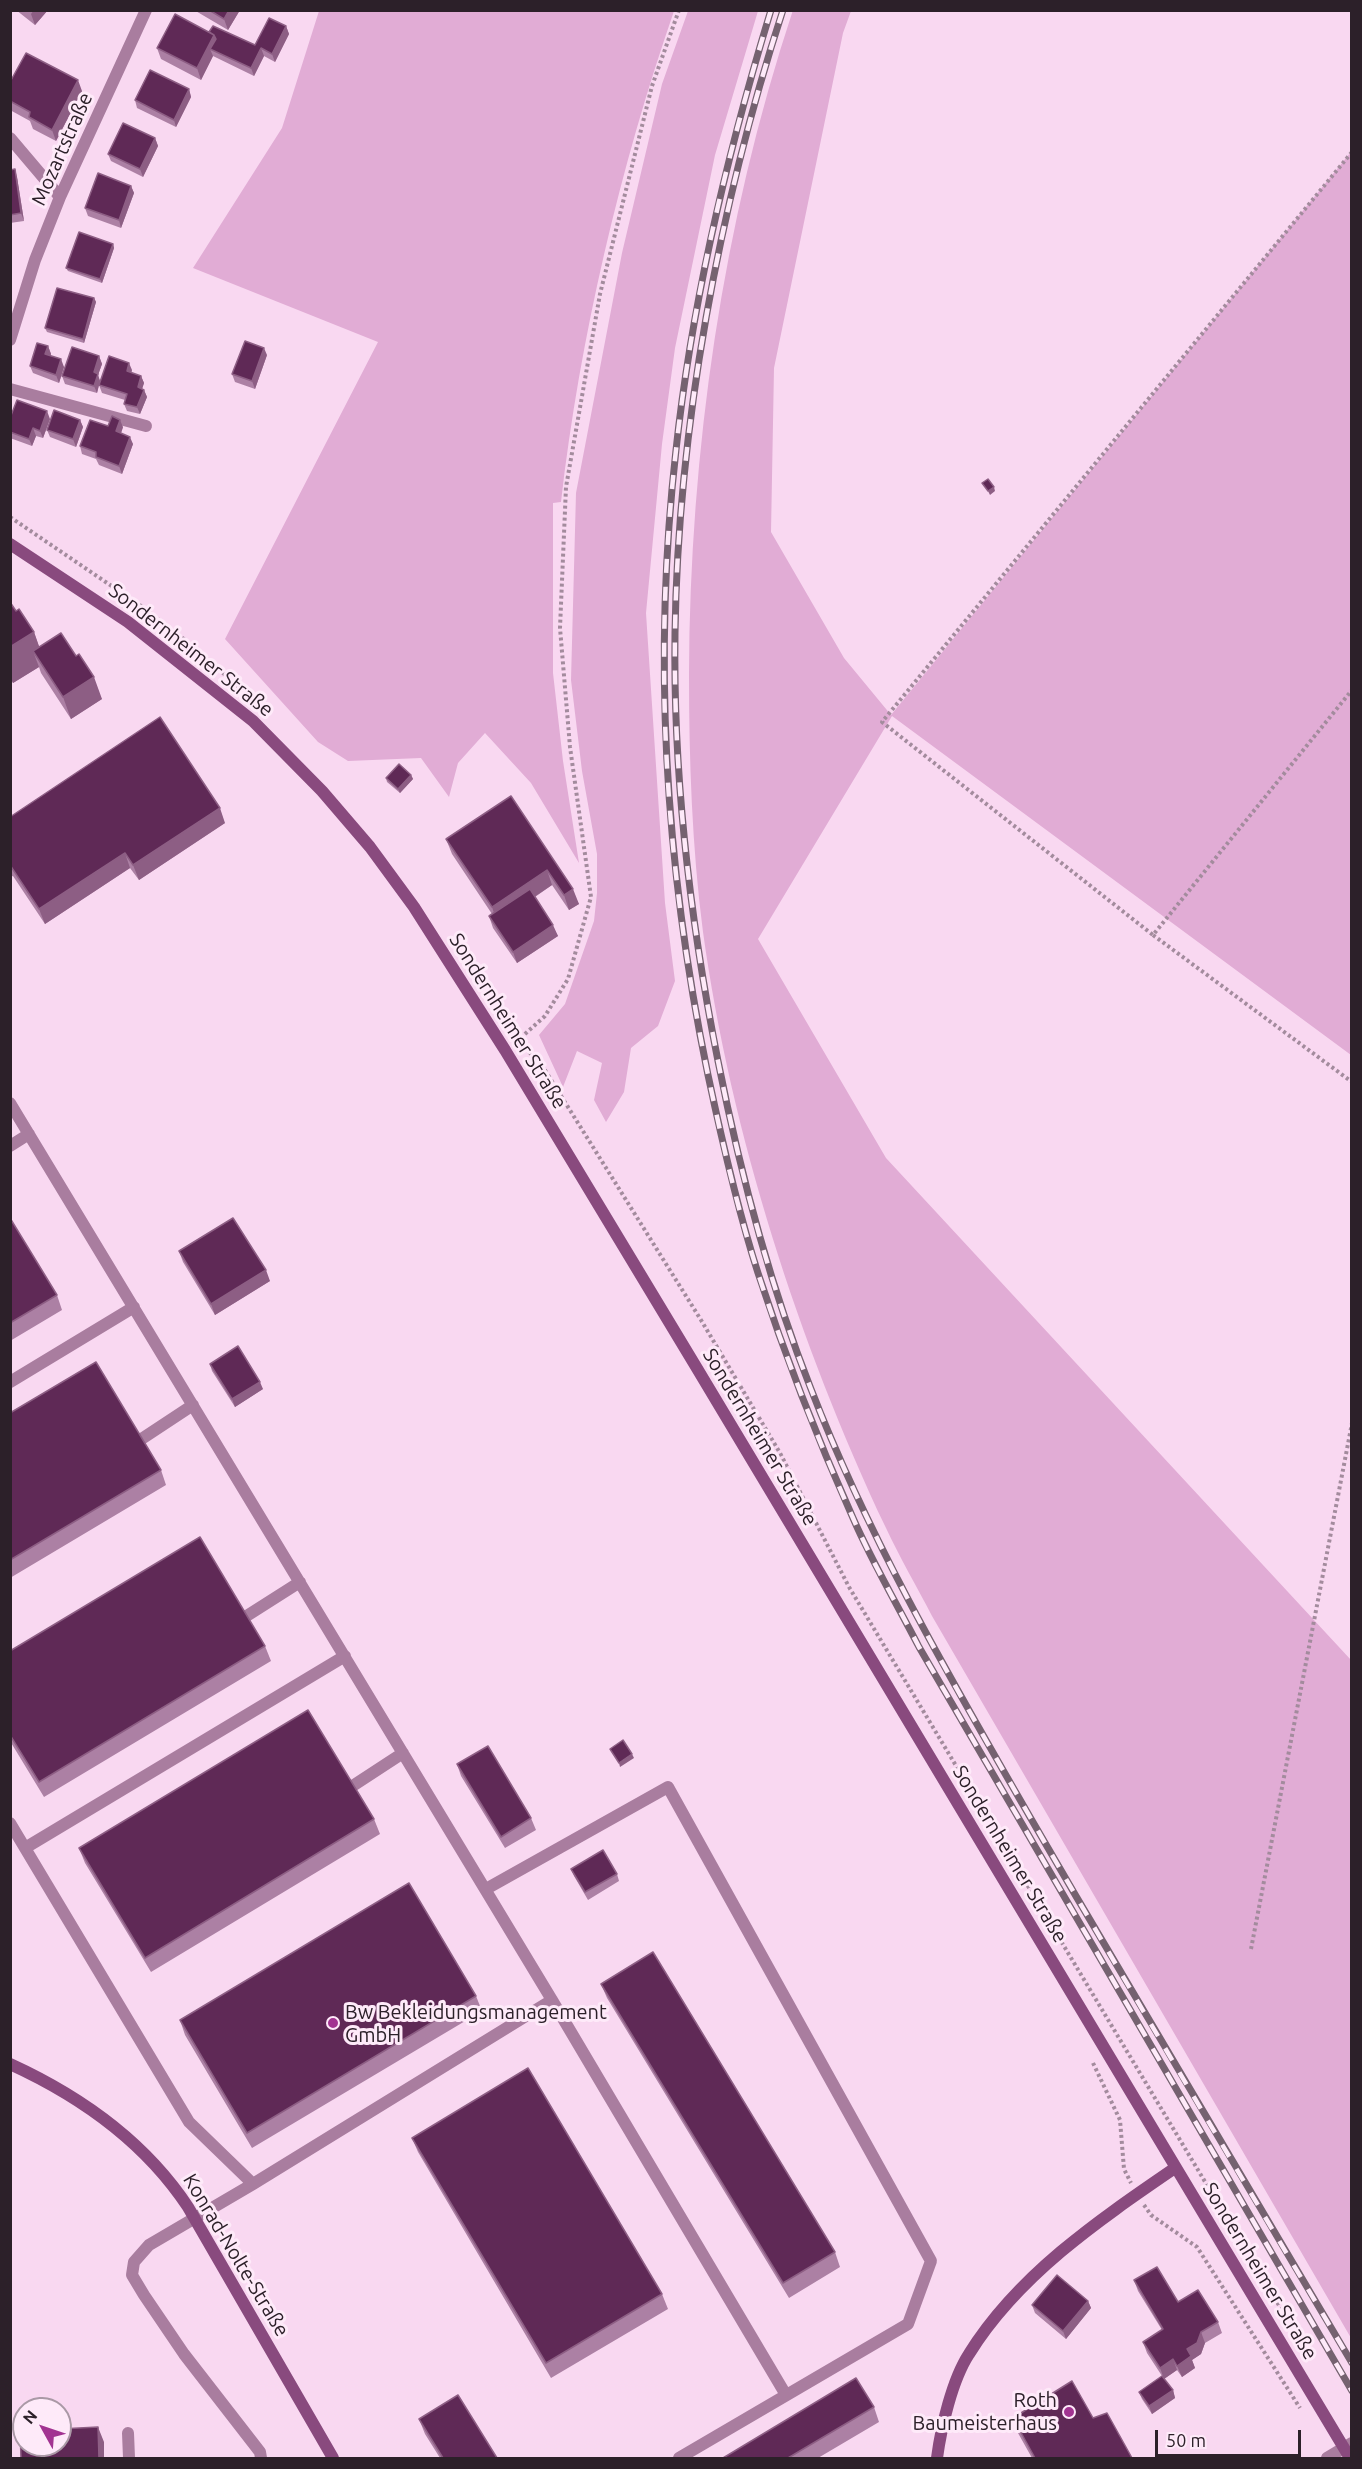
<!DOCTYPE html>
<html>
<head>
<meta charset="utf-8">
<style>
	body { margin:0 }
	#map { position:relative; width:1362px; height:2469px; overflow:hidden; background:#f9d8f1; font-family:Ubuntu,sans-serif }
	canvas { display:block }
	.frame { position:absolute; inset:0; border:12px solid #2c2029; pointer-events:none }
	.north { position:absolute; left:12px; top:2397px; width:60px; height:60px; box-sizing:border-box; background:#feeaf9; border:2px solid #aa99a6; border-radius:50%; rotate:310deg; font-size:16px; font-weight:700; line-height:24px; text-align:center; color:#2c2029 }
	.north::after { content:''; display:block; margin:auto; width:21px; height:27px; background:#a23391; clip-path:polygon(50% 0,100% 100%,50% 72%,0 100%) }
	.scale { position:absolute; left:1155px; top:2430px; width:146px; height:27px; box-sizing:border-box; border:3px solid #2c2029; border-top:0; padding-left:8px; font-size:18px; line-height:21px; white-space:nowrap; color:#2c2029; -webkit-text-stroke:4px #feeaf9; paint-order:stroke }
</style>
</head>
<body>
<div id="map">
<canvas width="1362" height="2469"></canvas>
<div class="frame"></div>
<div class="north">N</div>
<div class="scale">50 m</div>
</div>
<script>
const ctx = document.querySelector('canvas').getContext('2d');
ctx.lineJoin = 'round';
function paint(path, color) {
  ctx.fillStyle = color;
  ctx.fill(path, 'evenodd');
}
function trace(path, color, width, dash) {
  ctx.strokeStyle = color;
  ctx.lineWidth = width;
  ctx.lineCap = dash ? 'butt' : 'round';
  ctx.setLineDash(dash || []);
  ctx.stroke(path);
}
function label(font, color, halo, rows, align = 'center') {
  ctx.font = font + ' Ubuntu,sans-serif';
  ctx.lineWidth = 6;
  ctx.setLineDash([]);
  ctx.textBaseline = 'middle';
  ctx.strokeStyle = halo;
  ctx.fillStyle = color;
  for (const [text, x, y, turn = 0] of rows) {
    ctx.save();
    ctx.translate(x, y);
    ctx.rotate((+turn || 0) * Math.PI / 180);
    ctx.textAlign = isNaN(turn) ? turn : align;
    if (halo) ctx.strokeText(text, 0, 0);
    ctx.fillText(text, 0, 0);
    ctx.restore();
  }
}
const green = new Path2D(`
	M793,10l58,1 -8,22 -69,335 -3,164 73,126 47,57 460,-563v903l-459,-339 -134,223 128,219 465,502v678l-419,-722c-15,-29 -32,-58 -46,-88 -87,-184 -155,-394 -183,-596 -11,-85 -14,-172 -14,-257 1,-225 33,-451 104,-665z
	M319,11h355c-54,156 -94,326 -113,491l-8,1v170l10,88 16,102 -48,-80 -46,-50 -27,30 -9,34 -28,-39 -73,3 -30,-19 -93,-103 153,-297 -185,-74 89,-140z
	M688,11h70l-43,144 -40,193 -13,96 -16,169 19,290 10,78 -17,45 -27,22 -7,44 -18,30 -12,-22 8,-37 -25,-12 -14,36 -24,-52 26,-31 29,-83 3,-28v-39l-15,-83 -11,-91 5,-187 46,-240 40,-169z`);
const path = new Path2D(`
	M1352,152l-470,570 271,213 199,-245
	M10,517l131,89 48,37 60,53
	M1153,935l199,147
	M516,1042l29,-26 23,-37 23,-82 -21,-150 -10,-119 6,-141 34,-193 52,-208 27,-76
	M521,1043l22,24 158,253 79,133 69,134 434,725
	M1251,1949l101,-526
	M1093,2063l27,57 4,49 7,14
	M1144,2205l7,10 46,32 103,161`);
const lane = new Path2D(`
	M10,389l136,37
	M10,1103l542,897
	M10,1146l19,-12
	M10,1382l124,-75
	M140,1440l53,-35
	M245,1617l55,-35
	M351,1787l52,-34
	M10,1823l179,299 64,62
	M25,1848l320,-192
	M486,1889l182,-102 263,474 -23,63 -229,134
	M128,2433l1,25
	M261,2458l-1,-6 -76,-98 -40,-59 -12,-20 2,-13 15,-17 104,-61 299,-184 234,395`);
const street = new Path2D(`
	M10,138l50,59
	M10,340l25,-80 25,-63 86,-187
	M1327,2458l25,-15`);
const secondary = new Path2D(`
	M10,544l118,78 125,99 69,70 48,56 44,60 91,143 193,320 652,1088
	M10,2064c70,32 135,78 178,143l145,251
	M937,2458c4,-30 15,-78 32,-104 49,-79 130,-134 206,-186`);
const rail = new Path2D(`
	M771,10c-44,144 -79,291 -95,440 -24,212 -11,417 32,625 14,66 29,133 50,198 27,83 59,165 95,245 19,44 44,86 66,129l433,744
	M783,10c-64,196 -105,416 -108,623 -2,143 15,287 43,428 22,111 51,222 93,328 58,150 139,289 219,428 106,183 214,365 322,546`);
const wall = new Path2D(`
	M16,10h32l-13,15z
	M194,10h46l-12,20z
	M286,26l3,8 -14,28 -11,-6 -10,20 -41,-20 -12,24 -40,-21 -4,-11 52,-16 46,13z
	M10,82l72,9 -26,50 -23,-12 -3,-8 -20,-11z
	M189,89l2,8 -15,30 -39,-19 -2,-8z
	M155,138l3,8 -15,31 -32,-16 -3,-7z
	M10,170l7,7 7,44 -14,2z
	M131,186l3,7 -13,35 -33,-12 -3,-8z
	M113,244l1,4 -12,35 -34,-12 -2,-3z
	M94,298l2,4 -12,41 -37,-11 -2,-4z
	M48,346l3,8 -1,2 14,11 -5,16 -26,-10 -3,-7z
	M267,355l-12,34 -20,-7 -3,-8z
	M99,356l3,8 -4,11 2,6 -3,12 -32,-9 -3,-8z
	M132,370l-1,3 10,3 3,7 -2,6 2,1 3,7 -7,17 -13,-3 -3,-7 1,-4 -23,-7 -3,-8z
	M10,418l40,1 -7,19 -7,-2 -4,10 -22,-8z
	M80,420l3,7 -7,20 -26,-10 -3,-7z
	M108,426l15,1 -2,6 12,11 -11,30 -23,-9 -3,-6 -14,-5 -2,-8z
	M10,602l6,9 18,21 5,15 63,52 -31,20 -30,-46 -2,-6 -26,16 -3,-4z
	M411,775l2,4 -13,14 -13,-11 -1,-4z
	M511,796l68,108 -10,6 -17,-25 -17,12 23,39 -41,27 -24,-35 -4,-12 3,-2 -40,-60 -6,-15z
	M10,817l215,6 -86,57 -9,-12 -85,56 -32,-48 -3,1z
	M10,1218l47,77 5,15 -52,31z
	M179,1251l91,30 -55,34 -32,-53z
	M210,1364l53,25 -28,18 -23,-36z
	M10,1413l151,57 5,15 -156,93z
	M265,1646l6,15 -227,136 -34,-56v-90z
	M457,1764l74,54 5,12 -31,18 -44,-72z
	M374,1819l6,15 -229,138 -66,-109 -6,-15z
	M571,1869l46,5 2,7 -31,19 -14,-24z
	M601,1984l234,268 5,15 -51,31 -182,-300z
	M476,1996l6,15 -230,137 -67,-113 -5,-15z
	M412,2138l250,156 6,15 -117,69 -133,-226z
	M1134,2280l84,42 4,11 -17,10 -4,11 -9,6 3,8 -13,9 -5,-7 -13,9 9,11 2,8 -23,16 -10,-15 -3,-7 23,-16 -15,-23 -4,-11 19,-12 -24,-39z
	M1088,2301l3,7 -25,31 -31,-26 -3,-8z
	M874,2407l5,15 -61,36h-95z
	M1013,2418h80l39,40h-100l-14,-25z
	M419,2419l78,39h-57l-15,-24z`);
const shadedWall = new Path2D(`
	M34,10h14l-13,15 -4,-11z
	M229,10h11l-12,20 -4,-11z
	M286,26l3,8 -14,28 -3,-8z
	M214,35l4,11 -8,3 3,7 -12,24 -4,-12z
	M261,48l3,8 -10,20 -3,-8z
	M78,80l4,11 -26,50 -4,-11z
	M189,89l2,8 -15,30 -2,-7z
	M155,138l3,8 -15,31 -3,-8z
	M15,169l2,8 7,44 -3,-8z
	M131,186l3,7 -13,35 -2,-8z
	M113,244l1,4 -12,35 -2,-4z
	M94,298l2,4 -12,41 -1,-4z
	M48,346l3,8 -3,8 -3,-8z
	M264,348l3,7 -12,34 -3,-8z
	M99,356l3,8 -4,11 2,6 -3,12 -3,-7v-14z
	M61,359l3,8 -5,16 -3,-8z
	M129,363l3,7 -3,9 -2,-8z
	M141,376l3,7 -4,12 -2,-8z
	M144,390l3,7 -7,17 -3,-7z
	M47,411l3,8 -7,19 -3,-7z
	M80,420l3,7 -7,20 -3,-8z
	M120,420l3,7 -4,12 -3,-8z
	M33,428l3,8 -4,10 -3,-7z
	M130,437l3,7 -11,30 -3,-8z
	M994,487l1,4 -5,4 -2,-4z
	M34,632l11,31 -12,-12 6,16 -26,16 -3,-7v-29z
	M94,677l8,22 -31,20 -8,-22z
	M411,775l2,4 -13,14 -2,-4z
	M220,808l5,15 -86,57 -6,-15z
	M125,853l5,15 -85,56 -6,-15z
	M547,870l5,15 -55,37 -5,-15z
	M573,889l6,15 -10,6 -5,-15z
	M553,925l5,11 -41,27 -4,-11z
	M266,1270l4,11 -55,34 -4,-11z
	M260,1382l3,7 -28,18 -3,-8z
	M632,1754l2,4 -14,9 -1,-4z
	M1088,2301l3,7 -25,31 -3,-8z
	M1201,2332l4,11 -4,11 -9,6 3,8 -13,9 -5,-11 10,-17z
	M1173,2359l4,11 -13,9 -4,-11z
	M1173,2390l2,8 -23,16 -3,-8z
	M98,2427l6,15v16h-5z`);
const building = new Path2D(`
	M209,10h20l-5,9z
	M175,14l39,21 -17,33 -40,-20z
	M269,18l17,8 -14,28 -11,-6 -10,20 -41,-19 6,-10 -2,-4 -5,-3 4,-6 42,19z
	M26,53l52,27 -26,50 -23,-13 1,-5 -20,-11v-19z
	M150,70l39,19 -15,31 -39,-20z
	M123,123l32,15 -15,31 -32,-15z
	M15,169l6,44 -11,2v-45z
	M98,173l33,13 -12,34 -34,-12z
	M79,232l34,12 -13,35 -34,-11z
	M57,288l37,10 -11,41 -38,-11z
	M245,341l19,7 -12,33 -20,-7z
	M37,343l11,3 -3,8 16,5 -5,16 -26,-9z
	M72,347l27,9 -5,16 4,2 -4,12 -32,-10z
	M109,356l20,7 -2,8 14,5 -3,11 6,3 -7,17 -13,-3 3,-10 -28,-9z
	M17,400l30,11 -7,20 -7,-3 -4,11 -19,-7v-14z
	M54,410l26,10 -7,19 -26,-9z
	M112,416l8,4 -4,11 14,6 -11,29 -23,-9v-5l-16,-6 10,-26 18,6z
	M988,479l6,8 -6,4 -6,-8z
	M10,602l6,9 3,-2 15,23 -24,15z
	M61,633l15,23 3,-2 15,23 -31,20 -30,-46z
	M160,717l60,91 -87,57 -8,-12 -86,56 -29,-44v-48z
	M399,764l12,11 -13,14 -12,-11z
	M511,796l62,93 -9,6 -17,-25 -55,37 -46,-68z
	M530,889l23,36 -40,27 -24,-36z
	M10,1218l47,77 -47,28z
	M233,1218l33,52 -55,34 -32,-53z
	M238,1346l22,36 -28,17 -22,-35z
	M96,1362l65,108 -151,90v-147z
	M200,1537l65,109 -226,136 -29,-47v-84z
	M308,1710l66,109 -229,139 -66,-110z
	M623,1740l9,14 -13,9 -9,-14z
	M488,1746l43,72 -30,19 -44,-73z
	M603,1850l14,24 -32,18 -14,-23z
	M409,1883l67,113 -229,137 -67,-113z
	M653,1952l182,300 -52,31 -182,-299z
	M528,2068l134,226 -116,69 -134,-225z
	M1157,2267l21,35 20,-12 20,32 -17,10 -4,11 -10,6 4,7 -14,10 -4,-7 -13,9 -17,-26 20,-13 -29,-49z
	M1057,2275l31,26 -25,30 -31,-26z
	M1162,2376l11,14 -24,16 -10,-14z
	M856,2378l18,29 -86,51h-65z
	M1072,2381l21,37 14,-5 25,45h-97l-22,-40z
	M458,2395l39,63h-54l-24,-39z
	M98,2427l1,31h-78l-1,-28h4v15h36v-16z`);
const markers = [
	[333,2023,6,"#a23391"],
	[1069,2412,6,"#a23391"]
];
const streetNames = [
	["Mozartstraße",62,149,-66],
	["Sondernheimer Straße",191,650,38],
	["Sondernheimer Straße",508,1021,58],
	["Sondernheimer Straße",760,1437,59],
	["Sondernheimer Straße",1010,1854,59],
	["Konrad-Nolte-Straße",236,2255,59],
	["Sondernheimer Straße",1260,2271,59]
];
const poiNames = [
	["Bw Bekleidungsmanagement",345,2012],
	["GmbH",345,2035],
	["Roth",1057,2400,"right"],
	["Baumeisterhaus",1057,2423,"right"]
];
paint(green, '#e1acd5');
trace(path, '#a38b9d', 4, [3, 3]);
trace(lane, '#a97d9f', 12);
trace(street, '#a97d9f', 12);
trace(secondary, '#894a7e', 12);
trace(rail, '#756270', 7);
trace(rail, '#feeaf9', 4.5, [14]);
paint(wall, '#ac80a4');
paint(shadedWall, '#8d5e84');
paint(building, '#5f2956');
trace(building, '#8d5e84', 1.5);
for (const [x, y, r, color] of markers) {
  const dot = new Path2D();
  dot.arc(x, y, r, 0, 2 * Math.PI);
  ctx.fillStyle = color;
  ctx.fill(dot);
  trace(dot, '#feeaf9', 2);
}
label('20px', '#2c2029', '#feeaf9', streetNames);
label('20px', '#2c2029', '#feeaf9', poiNames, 'left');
</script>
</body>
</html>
